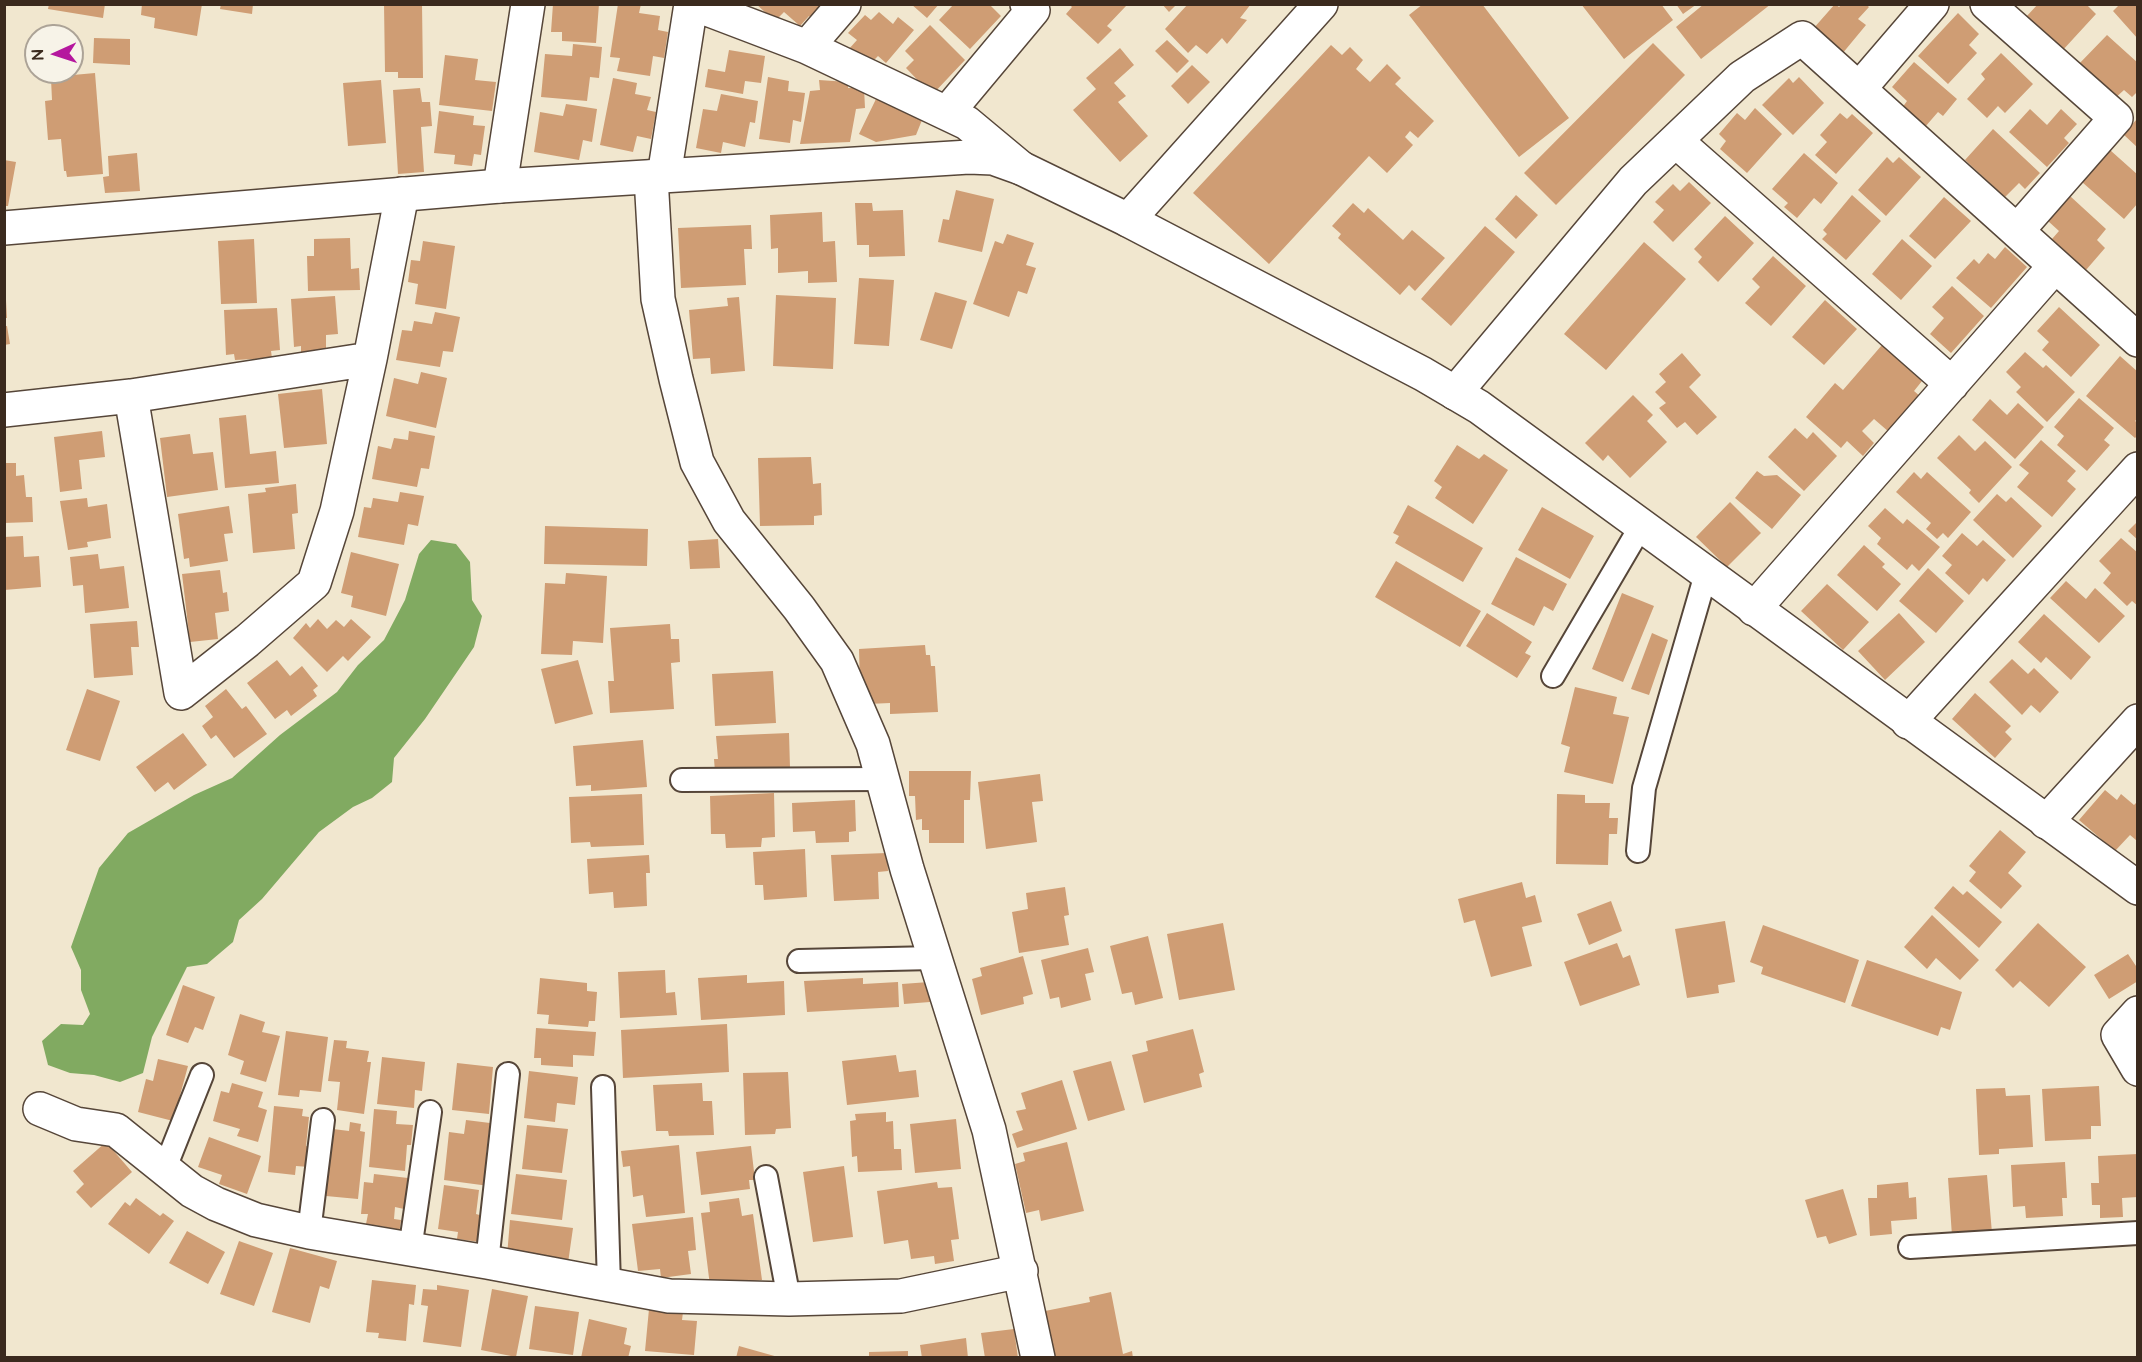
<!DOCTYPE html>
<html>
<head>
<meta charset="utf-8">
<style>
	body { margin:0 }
	#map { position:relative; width:2142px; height:1362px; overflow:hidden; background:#f1e7cf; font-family:"Architects Daughter",sans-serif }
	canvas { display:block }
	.frame { position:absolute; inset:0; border:6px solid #3b2a1e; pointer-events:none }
	.north { position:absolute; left:24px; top:24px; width:60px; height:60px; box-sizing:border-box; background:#f7f3e8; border:2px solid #aca397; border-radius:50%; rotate:267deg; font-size:16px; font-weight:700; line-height:24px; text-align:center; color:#3b2a1e }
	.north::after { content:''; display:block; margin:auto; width:21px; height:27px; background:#b5179e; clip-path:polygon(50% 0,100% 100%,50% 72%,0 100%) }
</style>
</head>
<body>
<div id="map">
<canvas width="2142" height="1362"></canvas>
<div class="frame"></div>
<div class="north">N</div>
</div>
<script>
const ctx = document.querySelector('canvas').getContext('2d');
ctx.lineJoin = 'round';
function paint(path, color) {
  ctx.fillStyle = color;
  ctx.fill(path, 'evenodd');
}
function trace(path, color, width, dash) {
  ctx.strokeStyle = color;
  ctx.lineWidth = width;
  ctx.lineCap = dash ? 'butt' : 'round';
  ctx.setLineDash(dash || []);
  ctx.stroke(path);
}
const forest = new Path2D(`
	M431,540l25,4 14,18 2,38 10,16 -8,31 -49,72 -31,39 -2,24 -20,16 -19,9 -34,25 -57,67 -23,21 -6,22 -26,22 -20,3 -35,70 -9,36 -23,9 -26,-7 -24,-2 -22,-8 -6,-24 19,-17 22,1 7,-11 -9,-24v-20l-10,-23 28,-79 29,-35 66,-38 38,-17 48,-43 57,-43 21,-27 26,-25 21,-40 14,-46z`);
const building = new Path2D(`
	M49,4h56l-2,14 -55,-9z
	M142,4h60l-5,32 -43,-8 1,-10 -14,-3z
	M221,4h32l-1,10 -32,-5z
	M384,4h38l1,74h-25v-6h-13z
	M553,4h46l-3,39 -34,-2v-9h-11z
	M618,4h23l-2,9 21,3 -2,14 10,2 -4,26 -11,-2 -3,20 -33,-5 3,-13 -10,-1z
	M756,4h63l4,4 -10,11 -4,-3 -9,10 -16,-14 -9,9z
	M911,4h28l-12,14z
	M954,4h35l12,12 -31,33 -31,-29z
	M1069,4h55l2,2 -19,20 5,4 -14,14 -32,-30 6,-7z
	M1162,4h15l-8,8z
	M1188,4h63l-11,14 7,2 -20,24 -5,-6 -15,16 -11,-9 -8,8 -23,-24z
	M1423,4h59l87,114 -50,39 -110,-142z
	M1581,4h80l12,16 -49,39z
	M1676,4h21l-14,10z
	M1704,4h67l-70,55 -25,-32z
	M1835,4l4,3 3,-3h24l3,3 -11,12 8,6 -24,29 -29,-25z
	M2038,4h48l10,10 -34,37 -36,-34z
	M2120,4h18v35l-25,-28z
	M879,12l14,12 5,-7 16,13 -28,33 -8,-7 -6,6 -6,-5 -5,4 -13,-11 9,-10 -9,-7 17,-18 6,5z
	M1958,13l21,21 -10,11 8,8 -29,31 -30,-28z
	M930,25l35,35 -33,35 -26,-27 8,-8 -9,-9z
	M2107,35l31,28v28l-6,6 -8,-7 -11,10 -36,-34z
	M94,38l36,1v26l-37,-2z
	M1167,40l22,21 -12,12 -22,-22z
	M1653,43l32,32 -129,130 -32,-32z
	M573,44l29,3 -3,31 -9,-1 -3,24 -46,-4 4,-43 27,2z
	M1331,45l11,10 8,-8 13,13 -7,9 14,13 17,-18 14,14 -6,6 39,37 -16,17 -8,-7 -5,6 8,8 -26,28 -18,-17 -100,108 -76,-71z
	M1120,48l14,17 -20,18 12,13 -8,6 30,34 -28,26 -47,-52 23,-21 -10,-11z
	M729,50l36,6 -4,27 -16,-2 -2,13 -38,-7 3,-18 17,3z
	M2001,53l32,31 -28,29 -7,-7 -11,12 -20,-19 18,-20 -4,-5z
	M445,55l33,4 -3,21 21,2 -4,29 -53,-6z
	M1914,62l43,37 -14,17 -5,-4 -13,15 -23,-19 5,-7 -15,-14z
	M1192,65l18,17 -22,22 -17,-18z
	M57,72h16v3l22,-2 8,101 -36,3 -1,-6h-2l-3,-32 -13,1 -3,-39 7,-1 -1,-21h6z
	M768,77l21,4 -1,10 17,2 -4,29 -8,-2 -3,23 -31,-4z
	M1799,77l25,26 -31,32 -31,-30 27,-27 4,5z
	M613,78l24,5 -2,11 16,3 -4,13 9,2 -5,27 -14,-3 -4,16 -33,-7z
	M381,80l5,63 -38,3 -5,-63z
	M819,80l29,2v6h16l1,20 -9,1 -6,33 -50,2 10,-53 10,-1z
	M420,88l2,14h8l2,24 -11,1 3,45 -26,2 -5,-84z
	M721,94l37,7 -3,22 -5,-1 -5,25 -22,-5 -2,11 -25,-5 7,-39 14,2z
	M876,99l46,21 -6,15 -40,7 -17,-8z
	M566,104l31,5 -5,33 -9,-2 -4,20 -45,-8 6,-40 23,4z
	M1755,108l27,26 -35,39 -27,-24 6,-8 -7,-7 18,-21 8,7z
	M2030,109l17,16 14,-16 16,15 -13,14 5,5 -22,24 -38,-35z
	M439,111l35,5 -1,9 12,1 -4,29 -7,-1 -2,12 -18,-2 1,-9 -21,-2z
	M1840,113l7,6 5,-5 21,19 -37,41 -21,-19 12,-13 -7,-7z
	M2138,118v30l-15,-14z
	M1993,129l47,44 -15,16 -6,-6 -14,14 -40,-37z
	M2110,150l28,25v28l-14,16 -42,-37z
	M137,153l3,38 -35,2 -2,-16 6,-1 -1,-20z
	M1804,153l34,30 -17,21 -7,-6 -17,20 -13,-11 4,-4 -16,-14z
	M1887,157l6,6 6,-6 22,20 -35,39 -28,-26z
	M4,160l12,2 -8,44h-4z
	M1689,182l22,21 -38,39 -20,-20 11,-12 -9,-8 18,-18 7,7z
	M956,190l38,9 -12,53 -44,-10 5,-23 6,1z
	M1516,195l22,20 -22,24 -21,-20z
	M1852,195l29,26 -35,39 -24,-21 5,-5 -4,-4z
	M2070,196l36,33 -9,11 8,8 -19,22 -34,-31 7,-8 -11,-10z
	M1944,197l27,24 -36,38 -26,-23z
	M855,203h17l1,8 30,-1 2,46 -36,1v-12h-12z
	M1353,203l11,10 4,-5 35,32 9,-10 33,28 -30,33 -6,-6 -9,10 -62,-57 3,-4 -9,-8z
	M822,212l1,30 12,-1 2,41 -29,1v-12l-30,2v-25l-7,1 -1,-34z
	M1725,216l29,27 -36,39 -20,-20 4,-5 -8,-8z
	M751,225l1,24h-8l2,36 -65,3 -3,-60z
	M1485,226l30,26 -64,74 -30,-27z
	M1007,234l27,9 -8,22 10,3 -9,26 -9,-3 -9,26 -36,-13 22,-63 8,3z
	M350,238l1,31 8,-1 1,22 -52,1 -1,-35h7v-17z
	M254,239l3,64 -36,1 -3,-63z
	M1902,239l30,27 -31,34 -29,-26z
	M423,241l32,5 -9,63 -31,-5 3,-20 -10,-2 3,-22 9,1z
	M1644,242l42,37 -80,91 -42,-36z
	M2005,247l22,20 -36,41 -35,-30 18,-19 5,5 9,-11 7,6z
	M1773,256l33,30 -35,40 -26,-23 15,-16 -8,-8z
	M859,278l35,2 -5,66 -35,-2z
	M1952,286l32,30 -33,37 -21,-19 14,-16 -12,-11z
	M935,292l32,9 -15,48 -32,-9z
	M776,295l60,3 -3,71 -60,-3z
	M335,296l3,38 -12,1v17l-25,2v-8l-7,1 -3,-48z
	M739,297l6,74 -34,3 -1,-16 -17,1 -4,-49 39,-4 -1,-8z
	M4,300h2l1,18h-3z
	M1825,300l32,29 -33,36 -32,-28z
	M2059,307l41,38 -29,32 -29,-27 7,-8 -12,-11z
	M277,308l3,42 -9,1 1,7 -37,2 -1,-6 -8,1 -2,-45z
	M435,312l25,5 -7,35 -10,-1 -3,16 -44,-7 6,-30 10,1 2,-10 18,3z
	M4,326h3l3,18 -6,1z
	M1882,345l40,36 -8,10 7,6 -32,35 -15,-13 -12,12 12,12 -11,13 -16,-15 -6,7 -35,-31 29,-34 8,7z
	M2025,352l18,16 3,-3 29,27 -28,30 -31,-30 5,-5 -15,-15z
	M1682,353l19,22 -12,12 28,30 -20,18 -12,-13 -8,6 -18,-20 7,-5 -11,-11 11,-10 -7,-8z
	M2120,356l18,16v46l-3,3 3,2v12l-3,3 -49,-42z
	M421,372l26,6 -11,50 -50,-12 8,-38 24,6z
	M322,389l5,55 -43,4 -6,-54z
	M1633,395l20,20 -6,6 20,21 -37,36 -22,-23 -5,6 -18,-18z
	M2079,398l35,30 -10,12 6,5 -23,26 -30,-26 7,-9 -10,-9z
	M1990,399l17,16 11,-12 26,24 -29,32 -43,-39z
	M246,415l4,39 26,-3 3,32 -54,5 -6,-70z
	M1795,428l12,11 6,-7 24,24 -33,35 -36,-34z
	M102,431l3,26 -26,3 3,29 -22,3 -6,-55z
	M409,431l26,5 -6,33 -8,-1 -4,19 -45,-8 6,-33 13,3 3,-11 14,2z
	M190,434l3,20 20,-2 5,38 -51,7 -7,-59z
	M1959,435l16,16 10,-10 27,26 -33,36 -10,-10 2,-3 -34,-32z
	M2041,440l35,31 -9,10 9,8 -24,28 -35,-30 12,-14 -10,-8z
	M1457,445l22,14 5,-5 24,16 -35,54 -38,-26 7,-11 -8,-6z
	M811,457l2,27 8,-1 1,32 -8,1v9l-54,1 -2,-68z
	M4,463h12v13l8,-1 2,22h6l1,25 -29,1z
	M1757,471l7,5 13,-1 24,20 -29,34 -37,-31z
	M1914,472l7,7 6,-7 44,40 -23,26 -5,-5 -6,6 -11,-10 5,-6 -35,-31z
	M296,484l2,29 -6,1 3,35 -42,4 -5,-59 18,-2 -1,-4z
	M400,492l24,4 -6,30 -10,-2 -4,21 -46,-8 6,-30 7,1 2,-10 25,4z
	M1997,494l9,8 5,-5 31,29 -29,32 -40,-38z
	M87,498l1,9 19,-3 4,34 -24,4 1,5 -20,3 -8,-49z
	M1730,502l31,31 -34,34 -31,-30z
	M1408,505l75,43 -20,34 -68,-39 4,-7 -6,-3z
	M229,506l4,27 -9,1 4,27 -38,6 -1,-9 -5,1 -6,-45z
	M1542,507l52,29 -24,43 -52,-29z
	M1885,508l18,16 4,-5 33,28 -21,24 -7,-7 -5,6 -30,-26 4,-6 -13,-12z
	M2138,521v19l-10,-9z
	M545,526l103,3 -1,37 -103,-2z
	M1962,533l15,13 6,-6 23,20 -19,22 -4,-4 -14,17 -24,-22 7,-8 -10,-9z
	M23,536l1,21 15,-1 2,31 -37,3v-53z
	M2121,538l17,15v53l-6,-5 -5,5 -24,-23 8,-10 -12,-12z
	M718,539l2,29 -30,1 -2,-28z
	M1864,545l21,19 -3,3 19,17 -24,27 -40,-36z
	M351,552l48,12 -13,52 -35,-9 2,-11 -12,-3z
	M98,554l2,15 24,-3 5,42 -44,5 -2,-28 -10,1 -3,-29z
	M1516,557l51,27 -14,27 -9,-5 -10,20 -43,-22z
	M1396,561l85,50 -21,36 -85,-50z
	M1928,568l36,33 -28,32 -37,-32z
	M220,570l3,23 4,-1 2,19 -14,2 3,26 -28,3 -8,-68z
	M566,573l41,3 -4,67 -30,-2 -1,14 -31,-1 4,-71 20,1z
	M2066,581l20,18 9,-11 30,28 -26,27 -49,-45z
	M1827,584l42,38 -26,28 -42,-39z
	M1622,593l32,13 -31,76 -31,-13z
	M1487,613l45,29 -7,11 6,3 -14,22 -51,-32z
	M1899,613l26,29 -40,38 -27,-29z
	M2044,614l47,43 -20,23 -25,-23 -5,6 -23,-21z
	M318,619l9,10 9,-9 8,7 7,-8 20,18 -23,24 -5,-5 -16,16 -34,-34 13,-15 4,5z
	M137,621l2,26h-8l2,28 -39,3 -4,-54z
	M670,624l1,15h8l1,23 -9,1 3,46 -64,4 -2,-32h6l-4,-53z
	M1652,633l16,7 -19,55 -18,-6z
	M925,645l1,10h4l1,11h4l3,46 -48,2v-11l-22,1 -8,-17 -1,-38z
	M2012,659l16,15 6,-6 25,24 -19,21 -9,-8 -9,10 -33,-33z
	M277,660l13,16 12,-10 16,20 -5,4 4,6 -26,20 -4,-6 -12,9 -28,-36z
	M578,660l15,54 -38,10 -14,-55z
	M773,671l3,52 -61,3 -3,-52z
	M1575,687l42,10 -4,17 16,3 -16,67 -49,-12 6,-25 -9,-3z
	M87,689l33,12 -20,60 -34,-11z
	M226,689l16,20 4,-3 21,28 -33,24 -18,-23 -5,4 -9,-13 11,-9 -8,-11z
	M1975,693l36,33 -6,6 7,7 -17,19 -43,-39z
	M183,733l24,32 -33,25 -6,-8 -13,10 -19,-25z
	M789,733l1,35 -75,4 -1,-13h4l-2,-23z
	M643,740l4,47 -56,4v-6l-15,1 -3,-40z
	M909,771h62l-1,29h-6v43h-35v-13h-7v-11l-6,1 -1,-24h-6z
	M1040,774l3,27 -11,1 5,40 -51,7 -8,-67z
	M2105,790l12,10 4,-6 13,11 4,-4v37l-2,2 -6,-5 -15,16 -36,-31z
	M774,793l1,44 -13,1 -1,9 -35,1 -1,-14h-14l-1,-38z
	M642,794l2,51 -53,2 -1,-5 -19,1 -2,-46z
	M1557,794l28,1v8h25l-1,15h9l-1,16h-8l-1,31 -52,-1z
	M855,800l1,31 -7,1v10l-33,1 -1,-12 -22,1 -1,-29z
	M2000,830l26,22 -18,21 14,13 -21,23 -32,-28 7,-9 -7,-6z
	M805,849l2,48 -43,3 -1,-15h-8l-2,-33z
	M887,853l1,18 -10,1 1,27 -45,2 -3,-46z
	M649,855l1,18h-4l1,33 -33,2 -1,-16 -24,2 -2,-35z
	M1522,882l4,16 9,-3 7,27 -20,5 10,39 -41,11 -16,-57 -11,3 -6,-24z
	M1953,886l10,9 4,-4 35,31 -23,26 -45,-40z
	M1065,887l4,28 -5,1 5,29 -50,8 -7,-41 16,-3 -2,-16z
	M1611,901l11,30 -33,14 -12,-31z
	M1932,915l47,45 -19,20 -24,-22 -9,11 -23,-22z
	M1725,921l10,61 -17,3 1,8 -32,5 -12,-69z
	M1223,923l12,67 -56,10 -12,-66z
	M2038,923l48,44 -37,40 -29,-26 -7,7 -18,-18z
	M1763,925l96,35 -14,43 -84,-29 2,-7 -13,-5z
	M1148,936l15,62 -28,7 -3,-13 -10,2 -12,-48z
	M1617,943l6,15 7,-3 10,30 -60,21 -16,-44z
	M1088,948l6,24 -9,2 6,26 -30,8 -2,-11 -9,2 -9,-39z
	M2128,954l10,15v12l-29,18 -15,-24z
	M1023,956l10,38 -10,3 1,7 -43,11 -9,-36 10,-3 -2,-8z
	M1867,960l95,32 -12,38 -9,-3 -3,9 -87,-30z
	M665,970l1,23 9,-1 2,23 -57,3 -2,-46z
	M747,975v8l37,-2 1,34 -84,5 -3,-42z
	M540,978l47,5v8l10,1 -2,29h-6l-1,6 -40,-3 1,-9 -12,-1z
	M863,978v6l35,-2 1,25 -92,5 -3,-31z
	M929,982l1,20 -26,2 -2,-20z
	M183,985l32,12 -12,33 -8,-3 -7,16 -22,-8z
	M240,1014l25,8 -3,10 18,4 -14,46 -26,-8 4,-13 -16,-6z
	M727,1024l2,48 -106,6 -2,-48z
	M536,1028l60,4 -2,24 -21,-1v12l-32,-2v-7h-7z
	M1193,1029l11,43 -5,2 3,13 -58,16 -12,-48 16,-4 -2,-10z
	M286,1031l42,6 -7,55 -21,-2 -1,7 -21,-2z
	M334,1040l13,1 -1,7 23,3 -2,11h4l-7,52 -27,-4 3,-28 -12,-1z
	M896,1055l3,17 17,-2 3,27 -72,8 -5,-44z
	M382,1057l43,5 -3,29 -7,-1 -1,18 -37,-4z
	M158,1059l30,7 -15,55 -35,-9 8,-33 7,2z
	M1111,1061l14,49 -37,11 -15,-50z
	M457,1063l36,4 -4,47 -37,-4z
	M529,1071l49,6 -3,28 -18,-2 -2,19 -31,-4z
	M788,1072l3,56 -15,1 -1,5 -30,1 -2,-62z
	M1062,1080l15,49 -60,19 -5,-14 11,-4 -7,-19 10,-2 -5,-16z
	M232,1083l31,9 -5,15 9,3 -9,32 -21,-6 3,-7 -27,-8 8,-30 8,2z
	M702,1083l1,18h9l2,34 -45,1 -1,-5h-12l-3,-46z
	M2099,1086l2,40h-10v13l-46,2 -3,-52z
	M2005,1088l1,8 24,-1 3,52 -34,2v5l-20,1 -3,-66z
	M274,1106l29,3 -1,7 7,1 -3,29 5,1 -2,20 -13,-1 -1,9 -27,-3z
	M374,1109l23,2 -1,13 17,1 -2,20h-4l-2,26 -36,-4z
	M886,1112v10l7,-1 1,28h7l1,21 -44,2 -1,-16 -5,1 -2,-36 6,-1 -1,-6z
	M956,1119l5,50 -46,4 -5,-49z
	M466,1120l24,3 -4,33h7l-4,30 -45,-6 5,-48 15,2z
	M350,1122l11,2 -1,7 5,1 -7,67 -32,-3 7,-67 16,2z
	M527,1125l41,4 -6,44 -40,-4z
	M209,1137l52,19 -14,38 -28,-10 3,-9 -24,-8z
	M106,1142l26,30 -41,36 -15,-16 8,-8 -11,-13z
	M1067,1142l17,69 -43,10 -2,-11 -13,3 -11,-49 10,-3 -2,-8z
	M679,1145l6,68 -39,4 -3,-22 -10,2 -3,-31 -7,1 -2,-16z
	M751,1146l4,34h-6l1,9 -49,6 -5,-43z
	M2138,1154v43l-16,1 1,19 -23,1v-13h-8l-1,-22h8l-1,-27z
	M2065,1162l2,36h-5l1,18 -37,2 -1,-12 -12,1 -2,-42z
	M844,1166l9,71 -40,5 -10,-70z
	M374,1174l34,4 -4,31 -9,-2 -1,12 7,1 -2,15 -13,-2v-6l-20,-3 2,-10h-7l3,-32 9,1z
	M516,1174l51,6 -5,40 -51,-6z
	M1987,1175l5,58 -40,3 -4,-58z
	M937,1182l1,6 14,-1 7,52 -8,1 3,21 -19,3 -1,-8 -23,3 -3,-19 -24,4 -7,-53z
	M1908,1182l1,16 7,-1 1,22 -26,2 1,13 -22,2 -2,-38h9v-13z
	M444,1185l35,5 -3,24 7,2 -3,26 -23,-3 1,-7 -20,-3z
	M1843,1189l14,46 -28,9 -3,-8 -9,2 -12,-38z
	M136,1198l24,18 3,-3 11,8 -25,33 -41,-30 17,-22 5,4z
	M739,1198l3,18 11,-2 9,66 -52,6 -9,-73 9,-1 -1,-10z
	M693,1217l3,33 -8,1 3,23 -30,4 -1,-9 -22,2 -6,-47z
	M510,1220l63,8 -5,35 -61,-7z
	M187,1231l38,21 -17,32 -39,-21z
	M239,1241l34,12 -19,53 -34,-12z
	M290,1248l47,13 -8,28 -9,-3 -10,37 -38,-11z
	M372,1280l44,5 -2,20 -5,-1 -3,37 -28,-3 1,-5 -13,-1z
	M437,1285l32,5 -8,57 -38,-5 5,-36 -7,-1 2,-16 14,1z
	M492,1289l36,7 -12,61 -35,-7z
	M1111,1292l12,62 9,-3 1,7h-79l-9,-47 45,-9 -1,-5z
	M535,1306l44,6 -6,43 -44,-6z
	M649,1309l34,3 -1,8 15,1 -3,34 -49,-4z
	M589,1319l38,9 -3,16 7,2 -3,12h-47z
	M1014,1329l4,29h-33l-4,-25z
	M966,1338l2,20h-46l-2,-13z
	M739,1346l39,11v1h-42z
	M908,1351v7h-39v-6z`);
const lane = new Path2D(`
	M1553,676l88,-150
	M682,780l200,-1
	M1638,851l6,-63 62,-214
	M799,961l135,-3
	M603,1087l6,198
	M165,1168l37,-93
	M766,1177l23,122
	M309,1232l14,-112
	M1910,1247l228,-14
	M410,1250l20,-138
	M487,1262l21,-188`);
const street = new Path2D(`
	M694,4l113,43 160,76 54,45
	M1987,4l129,114 -99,113
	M807,47l37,-43
	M1859,89l73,-85
	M947,113l86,-103 -6,-6
	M1676,141l276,243
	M664,176l27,-172
	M651,177l7,122 18,80 21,83 32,59 70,87 38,53 36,83 34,125 82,261 49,228
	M500,186l28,-182
	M1128,220l193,-216
	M1455,393l178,-212 109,-104 60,-39 336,302
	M131,396l50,297 66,-52 67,-58 23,-72 33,-152 32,-165
	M4,410l127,-14 239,-37
	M1754,609l301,-343
	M1908,722l230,-253
	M2046,822l92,-101
	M2138,1013l-20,22 20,34
	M40,1109l36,15 40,6 76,61 24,13 40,16 53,12 178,30 182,34 120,3 112,-3 120,-25`);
const secondary = new Path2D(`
	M4,228l496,-42 469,-29 24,1 28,10 107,52 295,154 56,33 659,481`);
paint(forest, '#81aa61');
paint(building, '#cf9d74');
trace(lane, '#564639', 26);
trace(street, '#564639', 36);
trace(secondary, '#564639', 36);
trace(lane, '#fff', 22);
trace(street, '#fff', 33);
trace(secondary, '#fff', 33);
</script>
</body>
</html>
